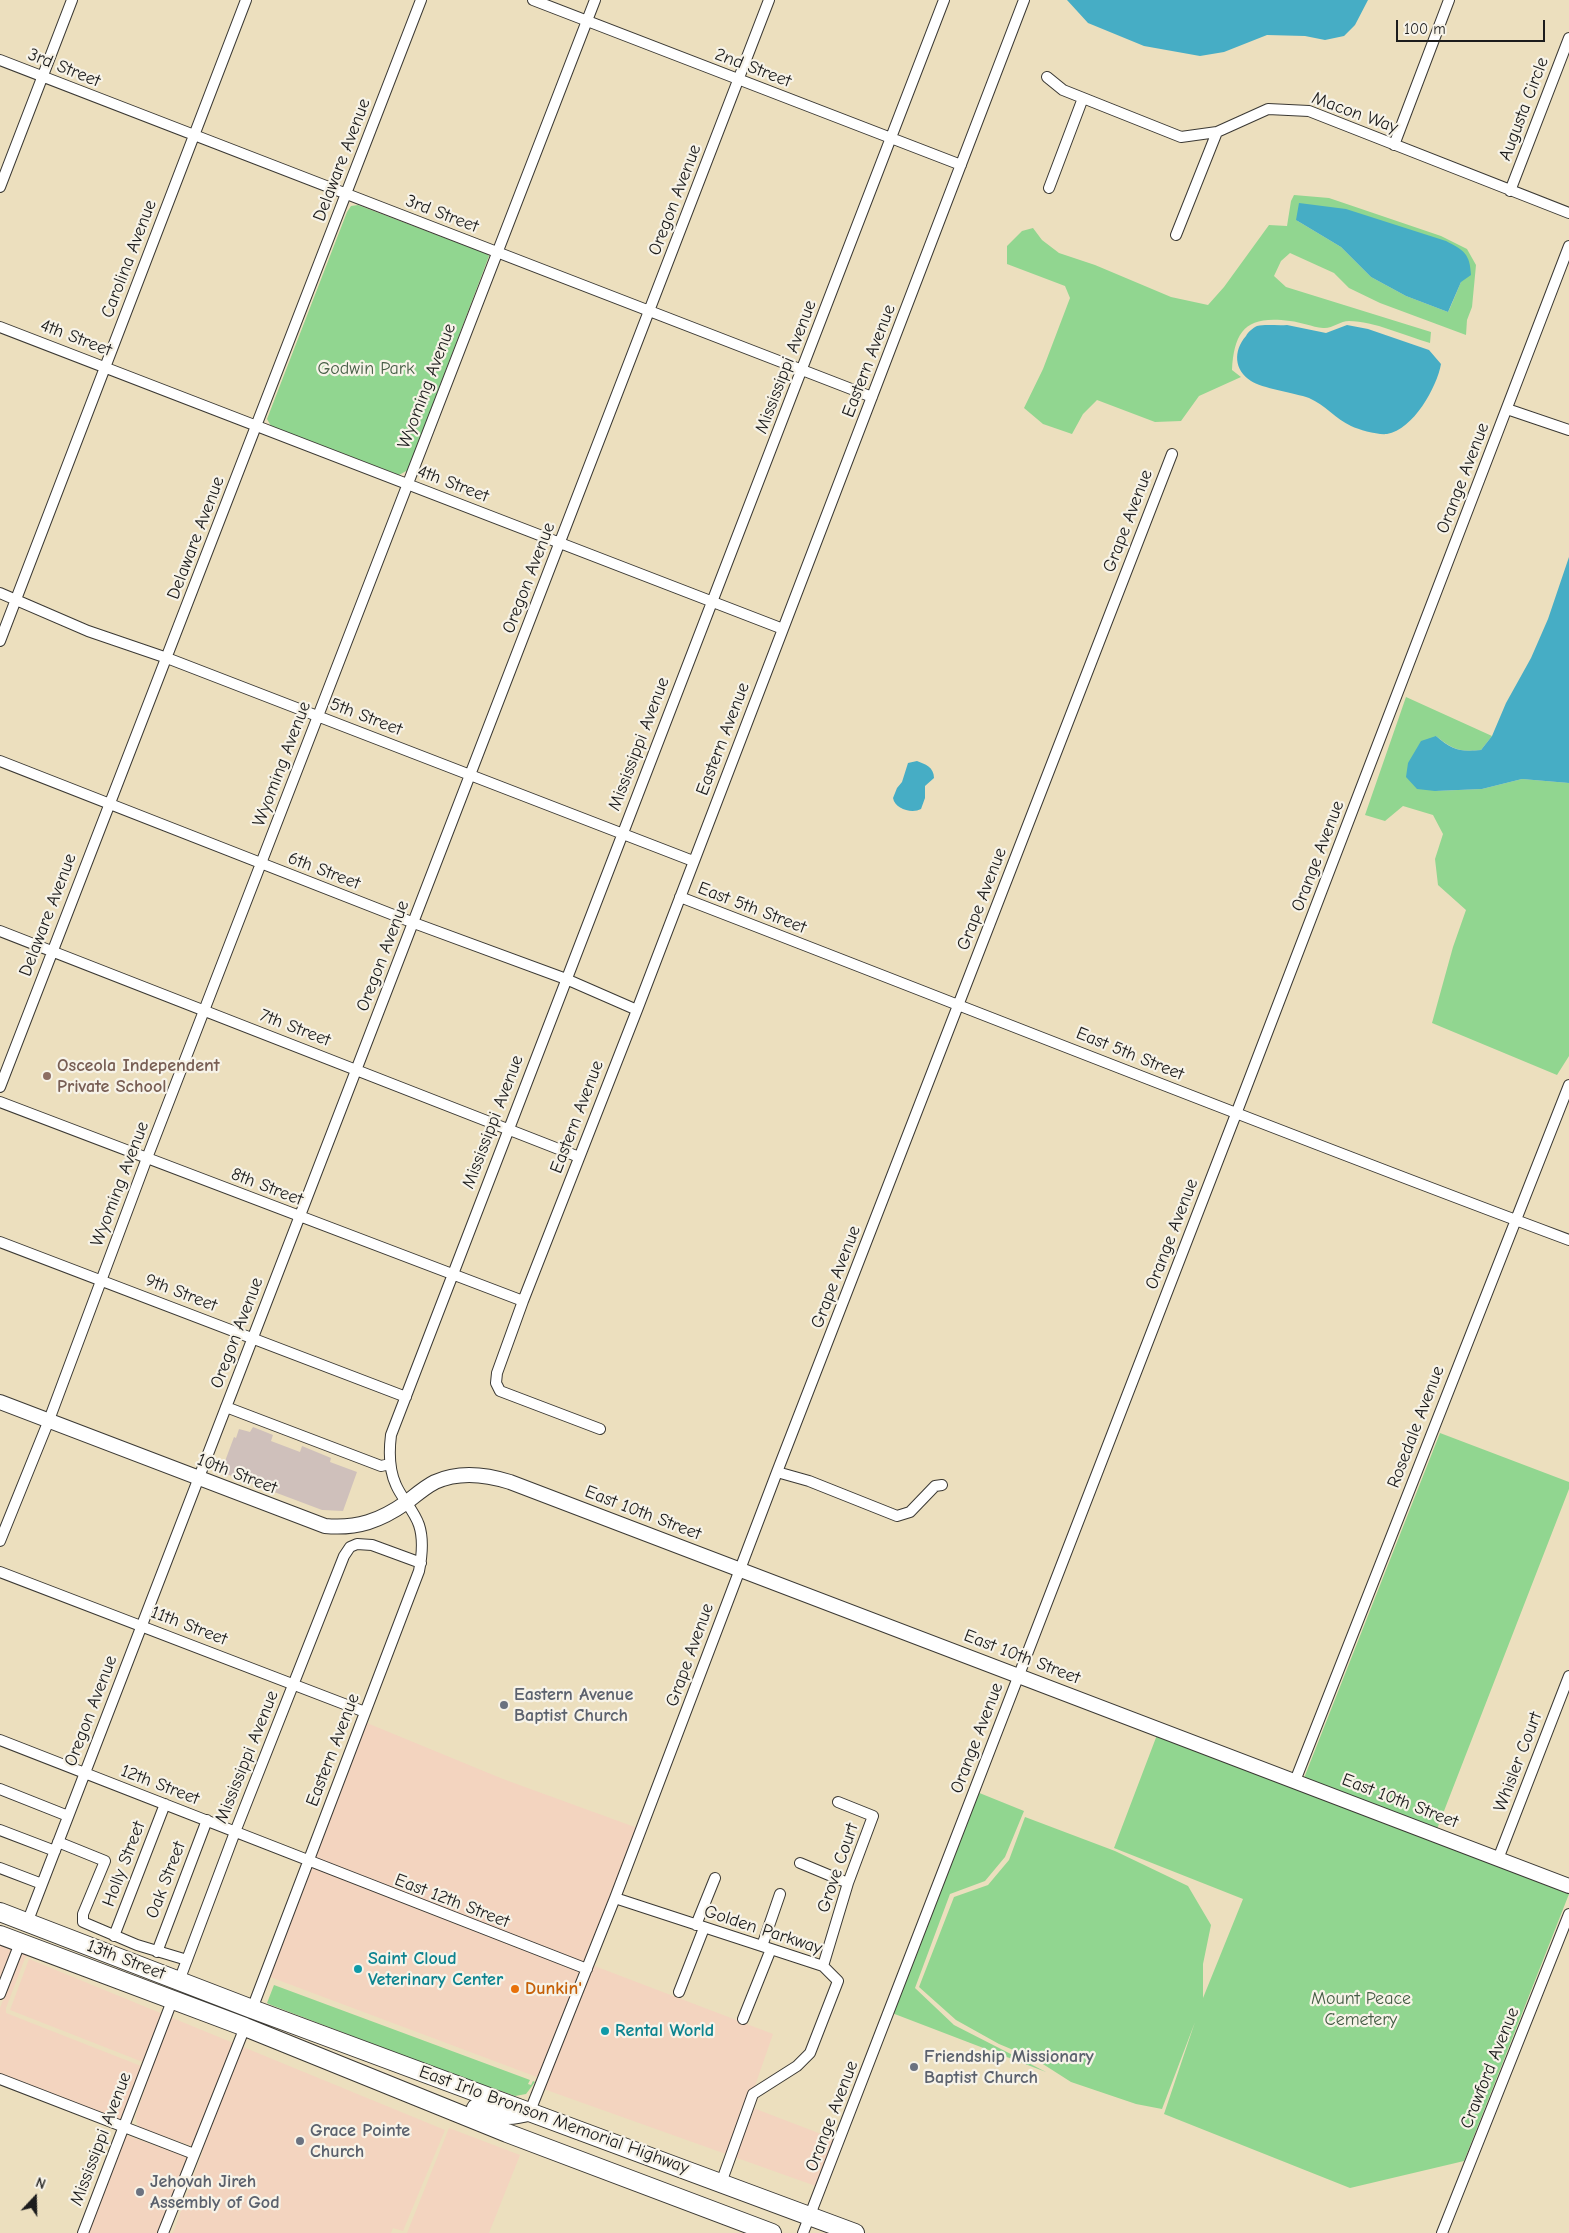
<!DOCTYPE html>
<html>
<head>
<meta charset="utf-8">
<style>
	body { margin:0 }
	#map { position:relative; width:1569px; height:2233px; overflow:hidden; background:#ecdfbe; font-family:"Comic Neue",sans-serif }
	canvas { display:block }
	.north { position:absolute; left:10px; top:2173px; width:50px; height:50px; -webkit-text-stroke:4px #f7f3e8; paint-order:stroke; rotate:21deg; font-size:14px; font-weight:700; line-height:20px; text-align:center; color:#1c1c1c }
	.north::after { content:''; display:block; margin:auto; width:18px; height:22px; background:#1c1c1c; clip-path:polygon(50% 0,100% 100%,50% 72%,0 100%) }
	.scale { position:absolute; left:1396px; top:20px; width:149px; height:22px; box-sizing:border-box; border:2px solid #1c1c1c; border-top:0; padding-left:6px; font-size:15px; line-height:18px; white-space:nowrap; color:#1c1c1c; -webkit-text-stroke:4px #f7f3e8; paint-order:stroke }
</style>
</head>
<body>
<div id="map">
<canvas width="1569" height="2233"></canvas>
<div class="north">N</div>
<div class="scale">100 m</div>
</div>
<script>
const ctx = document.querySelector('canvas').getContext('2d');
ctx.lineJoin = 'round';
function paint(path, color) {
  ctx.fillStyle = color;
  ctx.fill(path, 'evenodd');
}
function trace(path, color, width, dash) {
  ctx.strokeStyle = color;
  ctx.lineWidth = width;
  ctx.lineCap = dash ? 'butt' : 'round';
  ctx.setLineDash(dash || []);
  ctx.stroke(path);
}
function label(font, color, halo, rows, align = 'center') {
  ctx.font = font + ' "Comic Neue",sans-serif';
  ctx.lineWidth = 4.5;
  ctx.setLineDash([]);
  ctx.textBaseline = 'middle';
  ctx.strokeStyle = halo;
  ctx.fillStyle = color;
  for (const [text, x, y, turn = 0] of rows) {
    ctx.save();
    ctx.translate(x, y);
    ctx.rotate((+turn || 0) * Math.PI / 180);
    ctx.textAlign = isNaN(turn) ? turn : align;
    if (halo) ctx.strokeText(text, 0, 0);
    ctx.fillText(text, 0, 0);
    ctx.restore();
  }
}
const built = new Path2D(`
	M367,1723l136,56 140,51 -51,135 181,69 -25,72 94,36 -18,47 -286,-102 -1,-10 -267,-100z
	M0,1943l12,5 -12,32z
	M22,1952l7,3 -4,3 -19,50v5l135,53 -21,54 -120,-47v-65z
	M29,1959l416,171 -42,101 -10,-3 -2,5h-218l30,-83 -65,-23 -3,-10 18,-51 -143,-56z
	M449,2128l71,27 -31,78h-82z
	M126,2135l61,22 -29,76h-70z`);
const industrial = new Path2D(`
	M253,1427l20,8 -2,6 29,11 2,-6 29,12 -1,4 27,10 -14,39 -21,-1 -101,-38 13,-35 2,1 3,-9 11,3z`);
const green = new Path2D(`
	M1294,195l35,3 112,38 26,13 9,16 -4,42 -5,13 -1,15 -86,-32 -31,-15 -15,-15 -44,-20 -9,8 -7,15 12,11 145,45 -1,11c-25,-7 -56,-22 -81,-22 -9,0 -17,8 -26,7 -11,-1 -22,-6 -33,-7 -43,-6 -56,9 -58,49l9,7 -42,19 -18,25 -26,1 -58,-22 -14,14 -11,20 -29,-10 -19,-16 19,-39 27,-71 -5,-12 -58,-22v-18l15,-15 11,-3 9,12 17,13 36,12 76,32 37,8 16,-18 45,-62 18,1 4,-25zM1296,220l165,62 -11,26 -2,4 -42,-16 -35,-19 -30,-30z
	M358,205l129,49 2,2 -81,214 -9,5 -128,-49 -4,-7 80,-207 4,-6z
	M1406,697l86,39 -11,14c-21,2 -28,0 -45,-14l-1,55 47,-2 40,-10 47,4v273l-12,19 -125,-52 21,-76 13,-37 -28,-25 -3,-26 8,-25 -10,-19 -30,-9 -18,15 -20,-6z
	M1440,1433l129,49v7l-132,340 -133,-51z
	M1157,1735l412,159 -105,267 -114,27 -186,-74 31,-92 -33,87 -26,-5 -65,-22 -36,-23 -36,-15 -43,-24 -37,-33 35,-90 34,-12 21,-25 16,-43 90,34 73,35 23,39 -8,39v34l40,-99 -129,-51z
	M977,1792l47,19 -19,46 -20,24 -35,13 -35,94 39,37 92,47 -154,-59z
	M274,1985l256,95 -2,4 3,1 2,-4 2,1 -9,12 -11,2 -66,-23 -178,-68 -4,-2z`);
const water = new Path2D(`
	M1067,0h301l-13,25 -11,11 -19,4 -20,-4 -38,-1 -43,17 -24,4 -56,-10 -56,-23z
	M1299,203l47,6 100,32c18,9 24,13 25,34l-10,7 -13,30 -42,-16 -35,-19 -30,-30 -45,-27z
	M1287,325l39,8 21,-8 21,4 61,21 12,14c-4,23 -28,66 -54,70 -10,1 -27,-4 -36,-8 -15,-7 -26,-21 -42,-28 -14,-5 -48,-10 -58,-17 -17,-11 -18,-30 -5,-45 2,-4 7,-8 11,-10 9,-2 21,0 30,-1z
	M1569,557v226l-47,-4 -40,10 -47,2 -18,-2 -11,-12 2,-14 13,-22 15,-5c16,14 24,16 45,14l11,-14 14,-33 25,-45 17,-39z
	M917,761c8,3 17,6 17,17l-9,8v12l-4,11c-9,5 -26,0 -28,-11l4,-10 5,-6 6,-19z`);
const minor = new Path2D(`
	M533,0l428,165
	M0,60l872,337
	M1047,77l16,13 118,47 36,-5 51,-23 41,2 260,102
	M1394,145l55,-145
	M0,187l72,-187
	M1049,188l34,-90
	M1510,191l59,-153
	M1176,235l41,-103
	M0,327l783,302
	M1507,409l62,21
	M0,593l88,38 79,27 526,203
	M0,641l246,-641
	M0,761l414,162 152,56 71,31
	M680,897c296,114 591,232 889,343
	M0,931l579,226
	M0,1087l421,-1087
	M0,1102l523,199
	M0,1242l406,155
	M226,1407l155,59 9,-2
	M600,1429l-100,-38 -4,-8 1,-10 26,-72 114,-291 387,-1010
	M777,1472l32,9 88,35 13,-4 25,-26 7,-1
	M0,1541l49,-121 98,-262 448,-1158
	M0,1572l365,140
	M0,1740c195,77 390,154 587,229
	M1295,1781l274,-696
	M0,1789l68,27
	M0,1830l55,21
	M58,1842l47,19 -22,53v8l54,23 50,15
	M1498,1859l71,-183
	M800,1863l48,20
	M0,1868l42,16
	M615,1898l208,68 15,15 -28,72 -13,13 -44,28 -32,89
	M27,1923l742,-1923
	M696,1925l19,-47
	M114,1936l51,-132
	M762,1946l18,-52
	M157,1952l50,-132
	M823,1966l25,-83 25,-67 -35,-14
	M179,1981l56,-149 109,-276 6,-9 7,-3 15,1 49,18
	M679,1992l25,-64
	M0,1994l20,-51
	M252,2009l167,-438c3,-15 5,-31 0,-46 -5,-15 -17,-26 -23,-40 -7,-15 -7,-34 -5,-50l553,-1435
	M743,2019l28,-70
	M0,2079l194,75
	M530,2111l85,-213 162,-426 395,-1018
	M83,2233l89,-232
	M163,2233l82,-206
	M803,2233l433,-1119 333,-868
	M1442,2233l127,-319`);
const tertiary = new Path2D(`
	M0,1402l325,124c32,3 55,-5 82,-24 9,-7 18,-15 28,-20 24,-11 50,-8 75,0l1059,404`);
const trunk = new Path2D(`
	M0,1912l252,97 603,224
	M0,1935l245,92 262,106 265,100
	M476,2108c20,7 33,10 54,3`);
const markers = [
	[47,1076,5,"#8d6e63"],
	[504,1705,5,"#6b7280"],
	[358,1969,5,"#0f9aa8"],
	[515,1989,5,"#e8710a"],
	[605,2031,5,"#0f9aa8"],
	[914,2067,5,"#6b7280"],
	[300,2141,5,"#6b7280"],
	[140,2192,5,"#6b7280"]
];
const streetNames = [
	["3rd Street",64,68,22],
	["2nd Street",753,68,21],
	["Augusta Circle",1524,109,-69],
	["Macon Way",1355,113,20],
	["Delaware Avenue",342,160,-69],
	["Oregon Avenue",675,200,-69],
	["3rd Street",442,214,21],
	["Carolina Avenue",129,259,-69],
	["4th Street",76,338,21],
	["Eastern Avenue",869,361,-69],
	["Mississippi Avenue",786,367,-69],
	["Wyoming Avenue",427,386,-69],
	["Orange Avenue",1463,478,-69],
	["4th Street",453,484,21],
	["Grape Avenue",1128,521,-69],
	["Delaware Avenue",196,538,-69],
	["Oregon Avenue",529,578,-69],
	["5th Street",366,717,21],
	["Eastern Avenue",723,739,-69],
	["Mississippi Avenue",639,744,-69],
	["Wyoming Avenue",282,764,-69],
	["Orange Avenue",1318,856,-69],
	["6th Street",324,871,21],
	["Grape Avenue",982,899,-69],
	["East 5th Street",752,908,21],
	["Delaware Avenue",48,915,-69],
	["Oregon Avenue",383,956,-69],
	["7th Street",295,1028,21],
	["East 5th Street",1130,1054,22],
	["Eastern Avenue",577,1117,-69],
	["Mississippi Avenue",493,1122,-69],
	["Wyoming Avenue",120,1184,-69],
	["8th Street",267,1187,21],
	["Orange Avenue",1172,1234,-69],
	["Grape Avenue",836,1277,-69],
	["9th Street",181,1293,21],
	["Oregon Avenue",237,1333,-69],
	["Rosedale Avenue",1416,1427,-69],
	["10th Street",237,1474,21],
	["East 10th Street",643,1513,21],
	["11th Street",189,1626,21],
	["Grape Avenue",690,1655,-70],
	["East 10th Street",1022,1657,21],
	["Oregon Avenue",91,1711,-69],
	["Orange Avenue",977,1738,-69],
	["Eastern Avenue",333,1750,-69],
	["Mississippi Avenue",247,1757,-68],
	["Whisler Court",1518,1762,-69],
	["12th Street",160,1785,21],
	["East 10th Street",1400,1801,21],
	["Holly Street",124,1864,-69],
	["Grove Court",838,1868,-71],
	["Oak Street",166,1880,-69],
	["East 12th Street",452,1901,21],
	["Golden Parkway",763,1930,18],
	["13th Street",126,1960,21],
	["Crawford Avenue",1490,2068,-68],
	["Orange Avenue",832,2116,-69],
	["East Irlo Bronson Memorial Highway",554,2120,20],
	["Mississippi Avenue",101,2139,-69]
];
const parkNames = [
	["Godwin Park",366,369],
	["Mount Peace",1361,1999],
	["Cemetery",1361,2020]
];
const educationNames = [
	["Osceola Independent",57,1066],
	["Private School",57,1087]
];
const worshipNames = [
	["Eastern Avenue",514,1695],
	["Baptist Church",514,1716],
	["Friendship Missionary",924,2057],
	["Baptist Church",924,2078],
	["Grace Pointe",310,2131],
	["Church",310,2152],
	["Jehovah Jireh",150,2182],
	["Assembly of God",150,2203]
];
const cultureNames = [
	["Saint Cloud",368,1959],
	["Veterinary Center",368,1980],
	["Rental World",615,2031]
];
const foodNames = [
	["Dunkin'",525,1989]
];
paint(built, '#f3d4bf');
paint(industrial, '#cfc0bb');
paint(green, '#91d690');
paint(water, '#46adc5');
trace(minor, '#3b3934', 12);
trace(tertiary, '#3b3934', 16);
trace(trunk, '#3b3934', 20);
trace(minor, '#fff', 10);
trace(tertiary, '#fff', 14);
trace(trunk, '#fff', 18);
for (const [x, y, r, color] of markers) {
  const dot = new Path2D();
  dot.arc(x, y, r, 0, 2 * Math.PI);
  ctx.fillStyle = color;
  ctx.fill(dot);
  trace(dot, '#f7f3e8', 2);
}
label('18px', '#1c1c1c', '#f7f3e8', streetNames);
label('18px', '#455d45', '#f7f3e8', parkNames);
label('bold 18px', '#785e54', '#f7f3e8', educationNames, 'left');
label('bold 18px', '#5b616d', '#f7f3e8', worshipNames, 'left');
label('bold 18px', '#0d838f', '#f7f3e8', cultureNames, 'left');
label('bold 18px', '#c56008', '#f7f3e8', foodNames, 'left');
</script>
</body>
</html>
